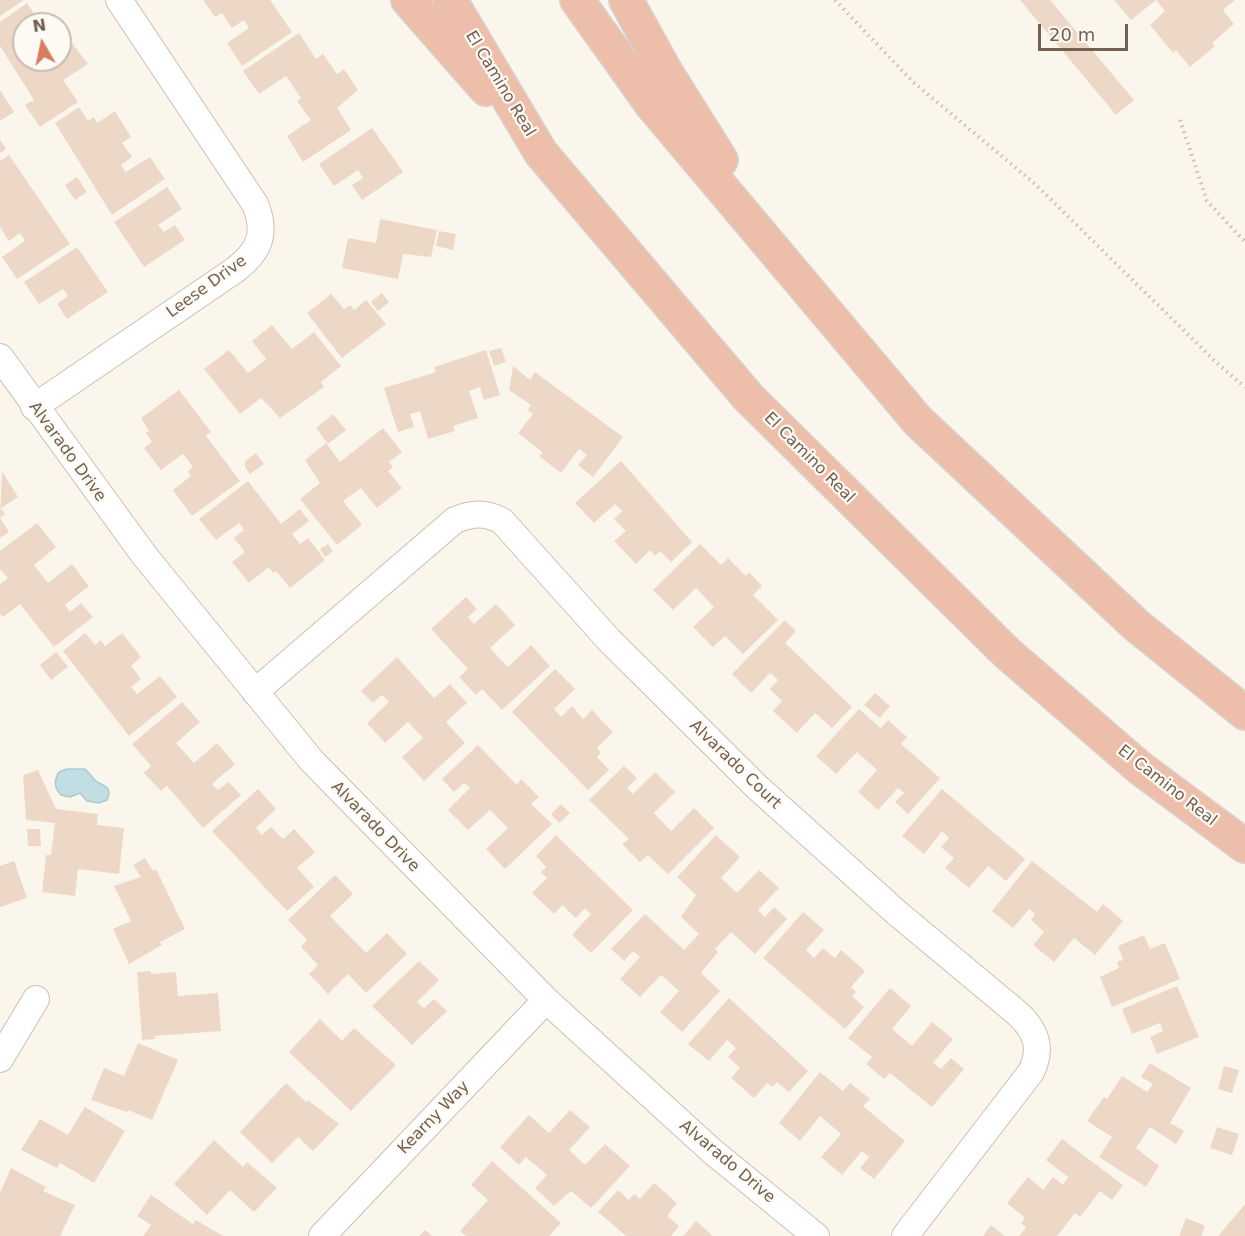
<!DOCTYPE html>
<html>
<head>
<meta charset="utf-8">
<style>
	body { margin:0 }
	#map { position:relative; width:1245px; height:1236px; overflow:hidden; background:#fbf6ec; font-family:"DejaVu Sans",sans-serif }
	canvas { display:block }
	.north { position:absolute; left:12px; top:12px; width:60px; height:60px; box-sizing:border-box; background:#fdfaf3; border:2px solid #c6bcb2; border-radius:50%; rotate:351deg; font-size:16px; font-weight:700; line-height:24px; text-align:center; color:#745f51 }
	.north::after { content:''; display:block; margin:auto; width:21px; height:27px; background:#d57f61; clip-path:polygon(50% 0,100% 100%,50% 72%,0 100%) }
	.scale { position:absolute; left:1038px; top:24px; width:90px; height:27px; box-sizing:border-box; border:3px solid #745f51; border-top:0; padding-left:8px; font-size:18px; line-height:21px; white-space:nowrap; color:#745f51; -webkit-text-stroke:4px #fdfaf3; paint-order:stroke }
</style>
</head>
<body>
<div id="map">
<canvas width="1245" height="1236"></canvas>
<div class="north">N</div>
<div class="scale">20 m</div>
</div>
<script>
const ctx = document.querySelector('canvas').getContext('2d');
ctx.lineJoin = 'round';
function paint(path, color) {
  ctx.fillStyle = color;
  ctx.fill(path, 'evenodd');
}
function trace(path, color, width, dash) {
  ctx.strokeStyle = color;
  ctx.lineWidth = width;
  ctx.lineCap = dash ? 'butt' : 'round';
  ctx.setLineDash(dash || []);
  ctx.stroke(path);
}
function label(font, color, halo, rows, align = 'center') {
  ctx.font = font + ' "DejaVu Sans",sans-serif';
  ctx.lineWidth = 4.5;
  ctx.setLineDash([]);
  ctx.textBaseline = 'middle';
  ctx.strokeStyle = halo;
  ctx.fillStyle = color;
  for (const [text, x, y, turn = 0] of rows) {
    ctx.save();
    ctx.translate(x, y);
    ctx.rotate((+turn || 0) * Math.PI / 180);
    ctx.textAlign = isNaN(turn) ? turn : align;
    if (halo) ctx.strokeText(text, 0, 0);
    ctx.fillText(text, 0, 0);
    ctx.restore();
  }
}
const water = new Path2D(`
	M67,769h18c5,4 6,8 11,12 8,6 17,5 11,19l-8,3 -12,-2 -7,-8 -10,4 -9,-2c-7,-7 -7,-15 -2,-23z`);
const building = new Path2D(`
	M0,0h24l-24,16z
	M203,0h67l22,32 -50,34 -15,-23 22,-15 -5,-8 -12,8 -10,-15 -7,4z
	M1020,0h30l84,100 -18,15z
	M1114,0h121l-12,10 11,14 -22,19 3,3 -25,21 -14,-17 -3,3 -23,-28 15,-14 -9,-11 -25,20z
	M27,3l10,15 -13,6v36h36v-33l28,37 -25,16 15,22 -38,25 -15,-22 9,-5 -34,-54v-24z
	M299,33l17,26 7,-5 14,20 7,-5 14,21 -21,18 14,22 -48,32 -16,-26 24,-16 -14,-19 4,-3 -15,-22 -27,18 -16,-23z
	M0,90l14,22 -14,9z
	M79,107l9,14 6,-4 3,6 18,-12 16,26 -9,6 10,14 -11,8 5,7 24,-15 15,22 -53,36 -57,-92z
	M372,128l31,44 -41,28 -10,-15 11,-7 -5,-8 -24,16 -15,-22z
	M0,140l6,9 -6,4z
	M9,155l61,89 -53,35 -15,-22 23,-16 -5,-8 -11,8 -9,-14v-66z
	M77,177l10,15 -12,8 -10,-15z
	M167,187l15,22 -24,16 6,7 11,-7 10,15 -41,27 -30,-45z
	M380,219l57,11 -6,27 -28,-3 -5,25 -56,-11 6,-30 28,5z
	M439,231l17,3 -3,16 -17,-4z
	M77,247l31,45 -41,27 -10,-15 11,-8 -5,-7 -24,15 -15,-22z
	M382,293l7,9 -11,9 -7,-9z
	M331,294l13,15 6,-4 4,5 12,-10 20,24 -44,34 -35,-45z
	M272,325l20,24 22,-17 27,34 -20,16 3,5 -44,31 -19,-20 -21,16 -36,-45 25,-19 19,23 18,-14 -14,-18z
	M501,348l5,14 -12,4 -5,-15z
	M486,350l14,45 -16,5 -4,-13 -11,4 9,27 -25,8 2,5 -27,8 -8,-28 -10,3 4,13 -16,5 -14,-44 52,-16 -2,-5z
	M513,366l17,14 5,-8 88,65 -30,40 -15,-12 9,-10 -8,-6 -18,24 -22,-17 4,-3 -25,-20 15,-19 -5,-4 3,-5 -22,-15z
	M179,390l32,42 -5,4 34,45 -48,35 -19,-26 18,-14 -3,-5 5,-4 -10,-13 -22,16 -17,-22 8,-6 -6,-9 3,-2 -8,-13z
	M333,414l13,16 -18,14 -12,-16z
	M383,428l19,24 -13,10 4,5 -5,4 14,17 -25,20 -16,-20 -18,13 19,24 -25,20 -37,-46 20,-16 -15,-23 21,-17 14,19z
	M256,453l8,11 -14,10 -5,-7v-6z
	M621,461l71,81 -21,20 -11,-11 -5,5 -5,-6 -14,14 -22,-23 12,-10 -12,-12 8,-8 -7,-7 -21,19 -19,-20z
	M2,471l16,26 -17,11 4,6 -5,4z
	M248,481l33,43 19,-15 9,12 -17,13 8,10 8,-6 17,22 -35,28 -14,-17 -3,2 -4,-6 -20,16 -17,-21 13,-10 -11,-14 10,-8 -5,-7 -23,17 -17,-21z
	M0,518l9,14 -9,6z
	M37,523l19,24 -22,18 14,18 24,-19 17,22 -24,19 5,7 11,-9 12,14 -39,30 -34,-43 -17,13 -3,-3v-30l8,-6 -8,-9v-18z
	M328,544l5,7 -8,6 -5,-8z
	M700,544l21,21 7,-7 18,18 3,-4 13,14 -9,9 25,25 -35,34 -18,-18 -12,11 -20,-20 21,-20 -18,-19 -23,22 -20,-20z
	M466,597l11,12 -9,8 6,7 22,-20 19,21 -25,23 18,19 23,-22 19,21 -48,44 -20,-21 -6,6 -17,-18 9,-8 -37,-40z
	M785,620l11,11 -11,12 67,64 -20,21 -17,-15 -18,20 -24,-22 9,-10 -12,-12 8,-9 -8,-7 -19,20 -19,-19z
	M85,633l10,12 6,-5 4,6 17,-13 19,24 -10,9 10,13 -10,8 6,7 23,-18 17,21 -48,39 -66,-85z
	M56,652l12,15 -17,13 -11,-15z
	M397,657l37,41 16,-14 17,19 -21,19 19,21 -41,38 -22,-24 21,-19 -15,-16 -23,21 -18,-20 22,-21 -7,-7 -9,8 -12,-12z
	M555,669l20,20 -21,20 7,8 11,-11 11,13 9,-9 21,22 -16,16 4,5 -4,4 12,13 -21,20 -76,-78z
	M875,693l15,13 -10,12 -16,-13z
	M182,702l18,20 -24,21 18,20 23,-20 18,21 -23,20 6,6 10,-8 13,13 -38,33 -36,-42 -6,5 -17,-18 7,-7 -19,-22z
	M859,709l22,19 7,-8 19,17 -6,7 39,34 -32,36 -13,-12 9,-9 -6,-5 -20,22 -20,-18 19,-22 -20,-18 -21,22 -20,-18z
	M478,745l39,40 4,-6 18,18 -8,7 21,20 -47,45 -19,-20 22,-21 -18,-18 -22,20 -20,-20 22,-22 -6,-5 -10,9 -12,-13z
	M624,766l13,12 -10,10 6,6 22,-22 20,20 -21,21 17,18 23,-23 20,20 -46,46 -20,-19 -8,7 -18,-18 7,-5 -40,-39z
	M38,770l18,39 42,5 -1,11 27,3 -5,46 -41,-5 -3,27 -33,-4 4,-37h5l4,-32 -29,-3 -3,-45z
	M258,789l18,20 -20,19 6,7 9,-8 12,12 11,-10 21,23 -18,16 17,19 -27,24 -75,-80z
	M942,789l83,70 -19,22 -18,-15 -19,22 -24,-20 9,-10 -13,-11 8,-9 -7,-7 -18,23 -22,-18z
	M561,804l9,9 -11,10 -8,-9z
	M27,829h13l1,17h-13z
	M556,835l77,75 -42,43 -19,-18 19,-21 -6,-6 -9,10 -14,-13 -8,9 -22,-21 15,-15 -6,-6 5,-5 -10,-11z
	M716,835l24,22 -19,21 16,15 22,-23 20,18 -21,22 7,7 9,-10 13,12 -32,35 -24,-22 -16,17 3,3 -17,21 19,18 -38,41 -22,-20 19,-21 -18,-16 -21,22 -20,-18 20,-22 -7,-6 -9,10 -13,-12 34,-35 39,36 15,-16 -18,-17 15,-22 -19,-18z
	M145,858l8,13 3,-2 29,60 -25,13 2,3 -33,19 -16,-35 18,-8 -17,-35 27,-9 -8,-12z
	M14,861l13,37 -27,9v-41z
	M1032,861l65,51 6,-8 20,17 -28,34 -21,-17 -20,24 -21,-17 11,-13 -13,-12 4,-6 -6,-5 -16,19 -21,-17z
	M335,875l18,19 -23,22 36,37 21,-20 20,21 -41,39 -18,-19 -20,20 -19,-20 9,-9 -17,-18 6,-7 -19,-20z
	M803,912l21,18 -18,20 8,8 9,-10 12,10 6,-8 24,21 -14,16 5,5 -4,4 12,11 -19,22 -82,-71z
	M1144,935l6,14 15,-6 15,36 -68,28 -12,-30 19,-9 -2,-6 6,-2 -5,-14z
	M419,961l20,19 -22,22 7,6 10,-9 13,12 -35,34 -40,-39z
	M151,971v3l25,-2 2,24 40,-3 3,38 -66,5v3l-13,1 -5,-68z
	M1177,986l22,51 -42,17 -7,-17 13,-6 -3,-8 -28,11 -10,-25z
	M890,988l21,18 -19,23 20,17 20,-24 21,17 -20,24 8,6 10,-11 13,11 -32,38 -42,-34 -6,6 -18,-15 6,-7 -24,-19z
	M729,998l79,73 -19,21 -12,-10 -4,5 -6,-4 -13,15 -23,-20 9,-10 -12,-11 8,-9 -9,-8 -18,21 -21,-17z
	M320,1019l22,22 12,-13 42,37 -45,46 -62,-59z
	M138,1043l40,17 -26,60 -24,-10 -1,2 -36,-12 13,-32 20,8z
	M1150,1063l41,25 -21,35 14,8 -8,13 -26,-17 -14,21 23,18 -13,21 -47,-30 13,-20 -25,-16 17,-24 3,2 15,-23 25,16 6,-8 -12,-7z
	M1224,1066l15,4 -7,23 -14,-4z
	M820,1072l23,19 7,-8 20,16 -7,7 42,35 -31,38 -14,-11 9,-11 -7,-6 -20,24 -21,-18 20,-23 -21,-18 -20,25 -21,-18z
	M286,1083l20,19 2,-2 31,24 -26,27 -15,-14 -26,26 -32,-31z
	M85,1107l40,24 -31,52 -34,-20 -3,5 -36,-18 19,-31 28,16z
	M570,1110l20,17 -21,23 16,15 20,-21 25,22 -39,42 -20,-17 -17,15 -19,-18 12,-13 -21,-18 -7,8 -19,-18 29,-32 20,18z
	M1217,1127l22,7 -7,21 -22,-7z
	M1062,1139l61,46 -11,15 -12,-9 -20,26 -5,-4 -18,23h-38l7,-9 -5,-4 4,-5 -18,-15 21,-26 15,13 10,-13 10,8 5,-8 -22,-17z
	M214,1140l29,27 4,-5 30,26 -23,24 -24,-22 -23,25 -33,-31z
	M492,1161l69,62 -12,13h-83l-6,-5 28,-31 -17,-15z
	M11,1168l35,19 -3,4 32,14 -15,31h-60v-43z
	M654,1183l23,20 -10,13 12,10 -8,10h-45l-28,-24 20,-22 11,10 5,-6 6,5z
	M151,1195l42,29 3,-4 27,16h-80l8,-11 -14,-9z
	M1245,1204v32h-25l-1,-1z
	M1186,1218l19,8 -4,10h-22z
	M696,1221l17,15h-30z
	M991,1225l14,11h-22z
	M425,1230l7,6h-13z`);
const path = new Path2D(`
	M835,0l78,82 121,101 185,182 26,22
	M1180,120l27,81 38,41`);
const minor = new Path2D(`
	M0,357l144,198 167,205 235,240 167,152 103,84
	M34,407l201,-137c25,-19 32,-37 20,-66l-136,-204
	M255,692l200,-172c18,-7 30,-8 47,1l107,119 148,147 140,126 120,100c19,17 26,35 14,59l-126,164
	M0,1059l36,-60
	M322,1236l224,-236`);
const motorway = new Path2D(`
	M408,0l78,89
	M450,0l91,153 207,244 259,256 133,115 105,78
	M577,0l75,105 266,316 218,204 109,88
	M626,0l38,69 57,91`);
const streetNames = [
	["El Camino Real",500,84,59],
	["Leese Drive",207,287,-36],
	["Alvarado Drive",67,452,54],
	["El Camino Real",809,458,45],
	["Alvarado Court",735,765,44],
	["El Camino Real",1167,786,38],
	["Alvarado Drive",375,827,46],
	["Kearny Way",434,1118,-46],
	["Alvarado Drive",727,1162,40]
];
paint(water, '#c2dde3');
trace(water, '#aacbd3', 1.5);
paint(building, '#edd8c7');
trace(minor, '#ccbfb3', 28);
trace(motorway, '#d8d2ce', 36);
trace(path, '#d2bbaa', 4, [1.5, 4.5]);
trace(minor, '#fff', 26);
trace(motorway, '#edbfab', 33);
label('16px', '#745f51', '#fdfaf3', streetNames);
</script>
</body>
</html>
